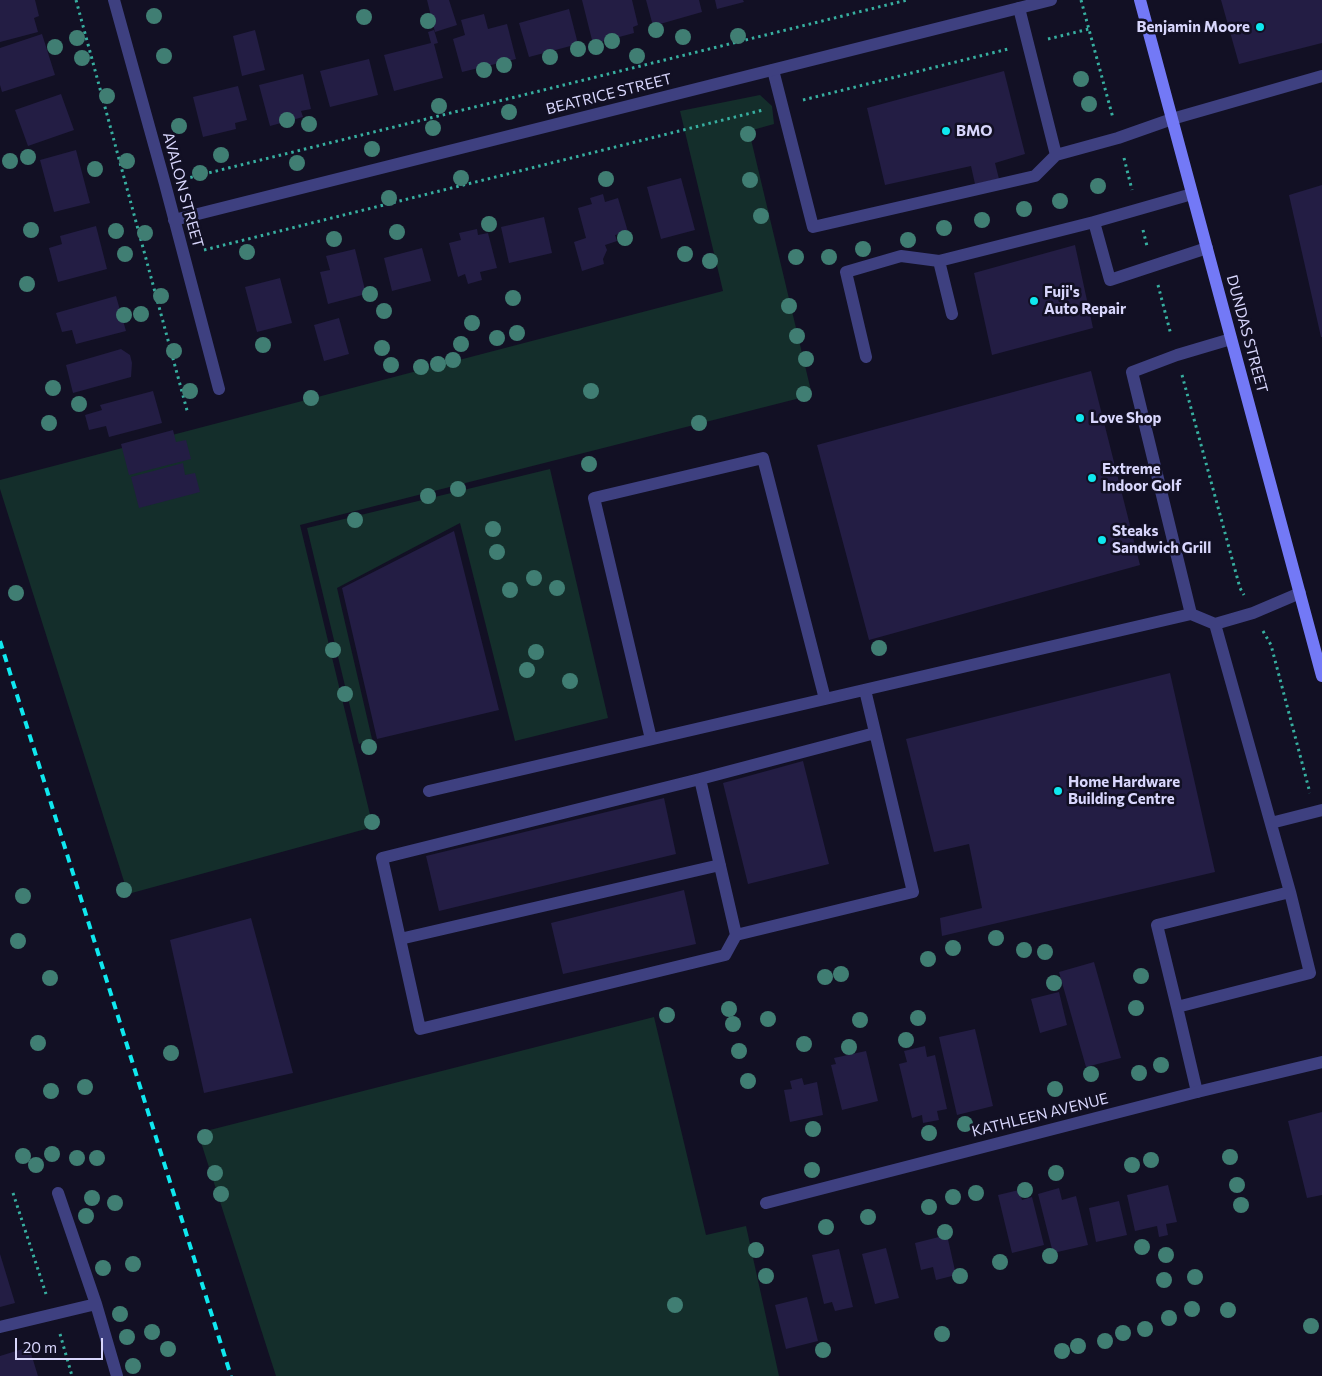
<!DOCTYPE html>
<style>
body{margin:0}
#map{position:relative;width:1322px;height:1376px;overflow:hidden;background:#121024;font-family:Commissioner,sans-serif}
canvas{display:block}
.scale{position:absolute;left:15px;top:1338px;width:88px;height:22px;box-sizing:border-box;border:2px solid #d8d6fc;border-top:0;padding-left:6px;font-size:15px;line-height:18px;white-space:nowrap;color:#d8d6fc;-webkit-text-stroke:4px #121024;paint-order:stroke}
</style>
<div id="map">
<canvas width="1322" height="1376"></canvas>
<div class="scale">20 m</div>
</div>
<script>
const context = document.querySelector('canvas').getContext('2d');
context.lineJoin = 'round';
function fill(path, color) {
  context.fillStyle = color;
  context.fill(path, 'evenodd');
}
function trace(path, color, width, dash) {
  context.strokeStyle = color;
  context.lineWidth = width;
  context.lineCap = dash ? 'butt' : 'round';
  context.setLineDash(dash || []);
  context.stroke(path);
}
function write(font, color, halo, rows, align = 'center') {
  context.font = font + ' Commissioner,sans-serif';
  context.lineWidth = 5;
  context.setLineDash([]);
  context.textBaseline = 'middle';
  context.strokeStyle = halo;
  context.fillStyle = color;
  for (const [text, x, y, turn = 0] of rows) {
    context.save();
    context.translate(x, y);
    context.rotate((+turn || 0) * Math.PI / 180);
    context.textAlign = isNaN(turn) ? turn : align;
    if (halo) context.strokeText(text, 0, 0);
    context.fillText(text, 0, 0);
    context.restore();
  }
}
const green = new Path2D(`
 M760 95 772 106 774 124 749 131 812 395 300 525 373 827 128 894 0 489V480L723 291 680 111Z
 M550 469 608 718 515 741 460 523 337 588 372 739 359 744 307 528Z
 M654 1017 706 1235 746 1226 779 1376H276L198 1133Z`);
const building = new Path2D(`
 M0 0H35L39 16 34 18 38 32 0 42Z
 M427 0H449L457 25 435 32Z
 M582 0H632L638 25 633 27 634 33 593 44Z
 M646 0H699L702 12 653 26Z
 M715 0H743L744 2 717 9Z
 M1221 0H1322V43L1239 64Z
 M569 9 578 44 529 57 519 23Z
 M484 14 488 29 507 24 516 59 462 72 453 39 465 35 461 20Z
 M255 30 265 70 242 76 233 36Z
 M434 30 438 43 434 44 443 78 394 91 384 55 431 43 428 32Z
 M42 34 55 75 2 92 0 85V48Z
 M369 59 378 95 330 107 320 71Z
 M1004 71 1025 154 995 163 999 179 975 184 971 166 885 185 867 108Z
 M303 74 311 109 301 111 303 117 270 126 259 85Z
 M238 86 247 120 235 123 236 129 203 137 193 97Z
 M61 94 74 130 28 146 15 110Z
 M76 150 90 203 54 212 40 160Z
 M681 178 695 230 661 239 647 187Z
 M1322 185V337H1321L1289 195Z
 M603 194 605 202 618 198 628 232 615 235 617 241 605 245 607 250 603 259 604 264 582 271 574 242 586 238 578 208 592 204 590 198Z
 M544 217 552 253 509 263 501 227Z
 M96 226 107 269 58 282 49 248 62 244 60 236Z
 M477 229 478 235 488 233 497 268 480 272 482 280 468 284 465 274 458 277 449 243 461 240 459 233Z
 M1075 245 1093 328 992 355 974 273Z
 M422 248 431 281 392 291 384 258Z
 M355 249 366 294 328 304 320 272 330 270 326 256Z
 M280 278 292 323 257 332 245 287Z
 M116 296 126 331 76 344 72 330 62 332 56 313Z
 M339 318 349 354 324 361 314 325Z
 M121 349 130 355 132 363 131 377 73 393 66 365Z
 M1091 371 1140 565 869 640 817 445Z
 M153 391 162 423 109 437 106 426 89 430 85 415 102 410 100 405Z
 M173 430 176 442 186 440 191 459 129 475 121 444Z
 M183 463 185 475 195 473 200 492 139 508 131 477Z
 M454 531 499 710 377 739 342 588Z
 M1170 673 1215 872 942 936 940 918 982 908 969 844 934 852 906 739Z
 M803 761 829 864 748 884 723 783Z
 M664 798 676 854 439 911 426 856Z
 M684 890 696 944 563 974 551 923Z
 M251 918 293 1073 204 1093 170 940Z
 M1094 962 1121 1058 1086 1067 1059 972Z
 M1059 992 1067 1025 1040 1033 1031 999Z
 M975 1029 993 1106 957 1115 939 1037Z
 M925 1046 927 1057 935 1055 947 1109 937 1111 939 1120 923 1123 922 1115 912 1118 899 1064 907 1062 904 1051Z
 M866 1051 878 1101 842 1110 831 1065 836 1064 834 1058Z
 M802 1078 804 1085 817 1082 823 1115 790 1122 784 1090 792 1089 790 1081Z
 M1322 1112V1195L1307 1198 1288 1121Z
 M1168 1185 1177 1222 1166 1224 1168 1235 1159 1237 1157 1226 1135 1231 1127 1195Z
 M1059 1188 1062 1200 1076 1196 1088 1245 1053 1253 1038 1194Z
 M1019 1190 1022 1200 1032 1197 1044 1245 1012 1253 998 1195Z
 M1119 1201 1127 1235 1096 1242 1089 1208Z
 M947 1235 956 1275 936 1280 933 1267 921 1270 915 1243Z
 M886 1248 899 1298 875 1304 862 1254Z
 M839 1249 853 1307 835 1311 832 1302 824 1304 812 1255Z
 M0 1254 15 1303 0 1307Z
 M807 1297 818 1341 786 1349 775 1305Z
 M29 1347 38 1376H0V1356Z`);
const path = new Path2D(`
 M76 0 188 414
 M1081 0 1113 118
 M1048 39 1089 29
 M803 100 1008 49
 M1124 158 1132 190
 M184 179 907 0
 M1143 230 1147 246
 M204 250 763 110
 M1158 285 1171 335
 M1182 375 1240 588 1244 595
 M1263 631 1271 645 1310 793
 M13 1193 46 1294
 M60 1334 72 1376`);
const lane = new Path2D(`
 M1019 8 1056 155
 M773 70 813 227 1035 176 1056 155 1118 138 1172 119 1322 76
 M1192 194 1094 222 1110 280 1207 248
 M952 314 939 261 1094 222
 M866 357 846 272 901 256 939 261
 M1191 614 1215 624 1253 613 1300 593
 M865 690 913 892 736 935 700 779 875 733
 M651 739 594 498 763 458 825 699
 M700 779 382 858 420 1029 725 955 736 935
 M429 791 1191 614 1132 372 1177 355 1231 339
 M1271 823 1322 810
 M400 939 720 865
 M1177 1007 1157 925 1290 892
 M1197 1092 1177 1007 1310 973 1290 892 1215 624
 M58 1193 96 1304 117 1376
 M0 1327 96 1304`);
const street = new Path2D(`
 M114 0 165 184 219 389
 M174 220 1051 0
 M766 1203 1197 1092 1322 1062`);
const secondary = new Path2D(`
 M1140 0 1322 676`);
const rail = new Path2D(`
 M0 641 231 1376`);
const trees = [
 [154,16],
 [364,17],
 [428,21],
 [656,30],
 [738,36],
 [683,37],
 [77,38],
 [612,41],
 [55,47],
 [596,47],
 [578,49],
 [164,56],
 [637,56],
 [550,57],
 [82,58],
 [504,65],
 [484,70],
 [1081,79],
 [107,96],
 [1089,104],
 [439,106],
 [509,112],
 [287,120],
 [309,124],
 [179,126],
 [433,128],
 [748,134],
 [372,149],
 [221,155],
 [28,157],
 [10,161],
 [127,161],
 [297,163],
 [95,169],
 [200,173],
 [461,178],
 [606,179],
 [750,180],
 [1098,186],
 [389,198],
 [1060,201],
 [1024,209],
 [761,216],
 [982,220],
 [489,224],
 [944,228],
 [31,230],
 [116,231],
 [397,232],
 [145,233],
 [625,238],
 [334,239],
 [908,240],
 [863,249],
 [247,252],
 [125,254],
 [685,254],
 [796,257],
 [829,257],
 [710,261],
 [27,284],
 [370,294],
 [161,296],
 [513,298],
 [789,306],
 [384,311],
 [141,314],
 [124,315],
 [472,323],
 [517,333],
 [797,336],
 [497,338],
 [461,344],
 [263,345],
 [382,348],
 [174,351],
 [806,359],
 [453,360],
 [438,364],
 [391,365],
 [421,367],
 [53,388],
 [190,391],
 [591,391],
 [804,394],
 [311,398],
 [79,404],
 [49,423],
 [699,423],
 [589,464],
 [458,489],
 [428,496],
 [355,520],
 [493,529],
 [497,552],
 [534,578],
 [557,588],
 [510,590],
 [16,593],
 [879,648],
 [333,650],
 [536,652],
 [527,670],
 [570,681],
 [345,694],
 [369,747],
 [372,822],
 [124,890],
 [23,896],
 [996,938],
 [18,941],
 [953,948],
 [1024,950],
 [1045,952],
 [928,959],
 [841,974],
 [1141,976],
 [825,977],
 [50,978],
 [1054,983],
 [1136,1008],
 [729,1009],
 [667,1015],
 [918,1018],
 [768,1019],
 [860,1020],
 [733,1024],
 [906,1040],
 [38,1043],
 [804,1044],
 [849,1047],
 [739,1051],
 [171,1053],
 [1161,1065],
 [1139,1073],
 [1091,1074],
 [748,1081],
 [85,1087],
 [1055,1089],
 [51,1091],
 [965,1124],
 [813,1129],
 [929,1133],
 [205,1137],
 [52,1154],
 [23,1156],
 [1230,1157],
 [77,1158],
 [97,1158],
 [1151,1160],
 [36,1165],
 [1132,1165],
 [812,1170],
 [215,1173],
 [1056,1173],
 [1237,1185],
 [1025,1190],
 [976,1193],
 [221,1194],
 [953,1197],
 [92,1198],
 [115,1203],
 [1241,1205],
 [929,1207],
 [86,1216],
 [868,1217],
 [826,1227],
 [945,1232],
 [1142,1247],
 [756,1250],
 [1166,1255],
 [1050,1256],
 [1000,1262],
 [133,1264],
 [103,1268],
 [766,1276],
 [960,1276],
 [1195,1277],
 [1164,1280],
 [675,1305],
 [1192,1309],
 [1228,1310],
 [120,1314],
 [1169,1318],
 [1311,1326],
 [1145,1329],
 [152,1332],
 [1123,1333],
 [942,1334],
 [127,1337],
 [1105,1341],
 [1078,1346],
 [168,1349],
 [823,1350],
 [1062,1351],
 [133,1366]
];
const markers = [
 [1260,27,5,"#0fe8ef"],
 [946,131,5,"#0fe8ef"],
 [1034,301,5,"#0fe8ef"],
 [1080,418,5,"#0fe8ef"],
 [1092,478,5,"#0fe8ef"],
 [1102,540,5,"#0fe8ef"],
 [1058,791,5,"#0fe8ef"]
];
const poiNames = [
 ["Benjamin Moore",1250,27,"right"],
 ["BMO",956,131],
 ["Fuji's",1044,292],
 ["Auto Repair",1044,309],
 ["Love Shop",1090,418],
 ["Extreme",1102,469],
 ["Indoor Golf",1102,486],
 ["Steaks",1112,531],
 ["Sandwich Grill",1112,548],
 ["Home Hardware",1068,782],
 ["Building Centre",1068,799]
];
const streetNames = [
 ["BEATRICE STREET",609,94,-14],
 ["AVALON STREET",183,190,75],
 ["DUNDAS STREET",1247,334,75],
 ["KATHLEEN AVENUE",1040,1115,-14]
];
fill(green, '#142e2b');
fill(building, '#231d44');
trace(path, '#37afa0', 3, [2.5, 4]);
trace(lane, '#3e4080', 12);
trace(street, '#3e4080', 12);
trace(secondary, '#7379f6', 12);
trace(rail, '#0fe8ef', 4, [8, 6]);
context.fillStyle = '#407e73';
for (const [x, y] of trees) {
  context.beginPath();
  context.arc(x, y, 8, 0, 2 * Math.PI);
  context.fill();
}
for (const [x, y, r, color] of markers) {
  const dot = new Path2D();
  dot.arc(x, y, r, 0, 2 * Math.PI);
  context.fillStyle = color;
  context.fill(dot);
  trace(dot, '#121024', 2);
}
write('bold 15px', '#d8d6fc', '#121024', poiNames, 'left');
write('15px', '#d8d6fc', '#121024', streetNames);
</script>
